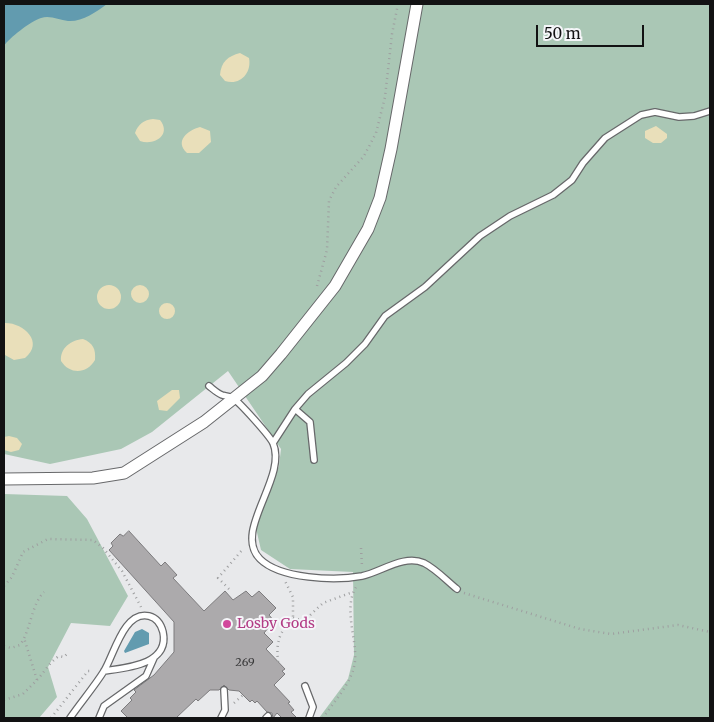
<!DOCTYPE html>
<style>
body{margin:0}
#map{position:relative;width:714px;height:722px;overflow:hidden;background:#e8e9eb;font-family:Merriweather,serif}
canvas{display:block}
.frame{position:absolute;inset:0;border:5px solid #121213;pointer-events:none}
.scale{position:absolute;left:536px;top:25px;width:108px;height:22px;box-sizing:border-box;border:2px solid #121213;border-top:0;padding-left:6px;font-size:15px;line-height:18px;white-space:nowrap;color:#121213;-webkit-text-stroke:4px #f5f6f9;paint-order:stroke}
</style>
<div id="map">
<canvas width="714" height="722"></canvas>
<div class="frame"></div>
<div class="scale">50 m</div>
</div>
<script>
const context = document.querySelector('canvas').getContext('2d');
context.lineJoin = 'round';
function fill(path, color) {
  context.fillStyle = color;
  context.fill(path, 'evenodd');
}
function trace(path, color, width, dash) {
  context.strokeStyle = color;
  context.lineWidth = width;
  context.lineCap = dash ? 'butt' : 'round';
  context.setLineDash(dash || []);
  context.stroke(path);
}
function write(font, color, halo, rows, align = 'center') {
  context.font = font + ' Merriweather,serif';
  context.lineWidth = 4;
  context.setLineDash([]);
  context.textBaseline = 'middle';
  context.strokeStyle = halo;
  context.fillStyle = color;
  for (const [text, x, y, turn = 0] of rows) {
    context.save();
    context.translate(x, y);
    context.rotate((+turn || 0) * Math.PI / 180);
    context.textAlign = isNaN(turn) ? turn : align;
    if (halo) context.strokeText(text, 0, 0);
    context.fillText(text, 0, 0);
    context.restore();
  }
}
const green = new Path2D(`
 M4 4H710V718H319L348 679 354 655 353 572 290 569 261 550 255 524 279 466 281 449 228 371 152 432 121 449 50 464 4 454Z
 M4 494 67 496 87 519 128 596 110 626 71 623 48 667 57 697 39 718H4Z`);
const sand = new Path2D(`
 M240 53 249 58C252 73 240 86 225 81L220 75C221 62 228 56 240 53Z
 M153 119 160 120C172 135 154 146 140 141L135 133C138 124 144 120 153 119Z
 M656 126 667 134V138L661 143H653L645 138V131Z
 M200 127 210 131 211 142 199 153H187C174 141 188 130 200 127Z
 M97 297a12 12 0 1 1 24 0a12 12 0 1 1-24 0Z
 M131 294a9 9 0 1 1 18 0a9 9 0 1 1-18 0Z
 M159 311a8 8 0 1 1 16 0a8 8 0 1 1-16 0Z
 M4 323C23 322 45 342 25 358L14 360 5 355Z
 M83 339C93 343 96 349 95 360 87 374 70 375 61 361 60 348 71 340 83 339Z
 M172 390H179L180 398 167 411 159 410 157 401Z
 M9 436 17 438 22 444 19 450 11 452 4 450V437Z`);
const water = new Path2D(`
 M4 4H107C96 12 82 22 68 21 59 20 50 15 41 18 31 21 9 38 4 46Z
 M142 629 149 633V644L125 653 124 651 135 632Z`);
const building = new Path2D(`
 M129 531 161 566 165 562 177 575 173 578 204 611 225 591 233 600 246 591 252 597 259 591 276 608 269 615 274 621 264 633 273 642 266 649 285 669 282 671 285 674 274 685 290 702 288 703 294 710 291 712 297 718H282L277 713 273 718 272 713 267 712 257 701 255 703 252 700 250 702 239 691 229 690 224 685 219 690H210L198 701 196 699 176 718H128L121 711 132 700 130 698 136 692 134 690 154 675 174 652V622L109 550 113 546 111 543 120 534 123 536Z`);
const path = new Path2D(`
 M317 286 327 250 329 201 336 187 364 156 376 133 385 97 392 34 398 4
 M361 548 362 566
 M4 586 12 577 23 552 48 539 93 540 103 548 122 571 141 607
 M229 589 218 578 243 549
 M464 593 580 629 611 634 678 625 710 632
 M293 618 304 621 323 603 353 592
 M4 646 11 648 20 645C31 630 31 605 44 592
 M278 662C276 641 279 633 293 618V597L285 581
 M37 680C45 671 49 663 59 656L64 657 68 653
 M4 700 23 694 37 680 24 638
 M234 703 243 695
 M51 718 88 671H91
 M323 718C334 701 353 682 355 661 357 638 343 609 356 587`);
const lane = new Path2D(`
 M209 386C213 389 217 393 222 395 225 396 229 396 233 398 240 403 269 435 273 443 288 478 232 531 260 559 280 579 335 581 362 576 381 572 404 554 424 563 436 569 447 581 457 589
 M295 409 310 422 314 460
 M273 443 295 409 308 394 346 363 365 344 385 316 425 287 480 236 510 216 553 195 572 180 583 163 605 138 641 115 655 112 679 117 694 116 710 111
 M305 686 313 707 309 718
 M70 718C81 702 94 687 104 671 114 655 124 610 149 616 157 618 161 624 163 632 170 665 125 668 104 671
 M99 718 104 706 146 676 154 658
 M221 718 225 710 224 690
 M266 718 268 716`);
const street = new Path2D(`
 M4 479 93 478 124 473 204 422 262 376 281 354 335 286 368 229 380 198 391 149 417 4`);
const markers = [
 [227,624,5,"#d1479c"]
];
const numberNames = [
 ["269",245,663]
];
const hotelNames = [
 ["Losby Gods",237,624]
];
fill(green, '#aac7b5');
fill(sand, '#e9dfba');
fill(water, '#629baf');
fill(building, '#acaaac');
trace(building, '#7c7b7d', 1);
trace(lane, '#67686a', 8);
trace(street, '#67686a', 13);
trace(path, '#9e9fa0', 2.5, [1, 4]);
trace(lane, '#fff', 5.5);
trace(street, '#fff', 11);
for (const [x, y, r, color] of markers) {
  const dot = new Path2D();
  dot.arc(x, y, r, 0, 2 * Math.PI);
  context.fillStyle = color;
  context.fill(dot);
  trace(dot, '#f5f6f9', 2);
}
write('11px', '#383839', null, numberNames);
write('14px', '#b23c85', '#f5f6f9', hotelNames, 'left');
</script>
